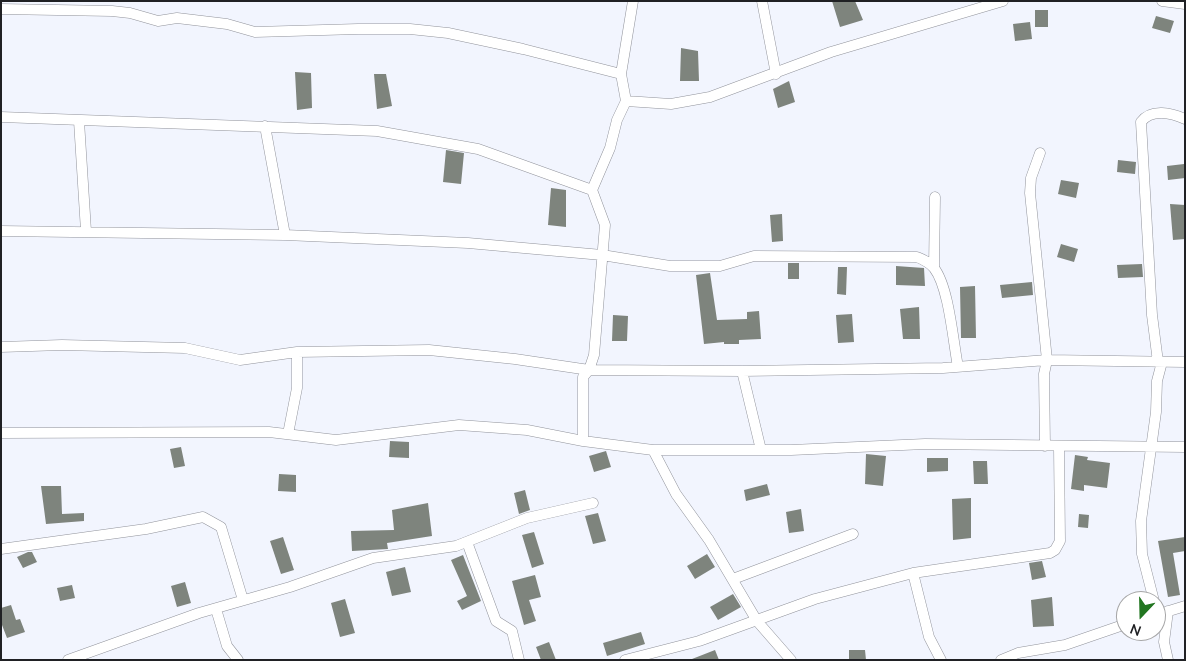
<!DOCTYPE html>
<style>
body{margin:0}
#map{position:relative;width:1186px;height:661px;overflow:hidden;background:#f2f5fe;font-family:"Nunito Sans",sans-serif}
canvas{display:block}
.frame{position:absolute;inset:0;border:2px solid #202124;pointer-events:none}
.north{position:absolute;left:1116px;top:591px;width:50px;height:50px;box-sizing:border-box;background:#fff;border:1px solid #a6a6a7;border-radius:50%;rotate:201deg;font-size:14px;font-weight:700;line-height:20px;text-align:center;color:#202124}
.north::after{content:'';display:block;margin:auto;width:18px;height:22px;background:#227621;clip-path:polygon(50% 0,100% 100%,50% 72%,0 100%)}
</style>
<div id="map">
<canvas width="1186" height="661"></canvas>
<div class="frame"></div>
<div class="north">N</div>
</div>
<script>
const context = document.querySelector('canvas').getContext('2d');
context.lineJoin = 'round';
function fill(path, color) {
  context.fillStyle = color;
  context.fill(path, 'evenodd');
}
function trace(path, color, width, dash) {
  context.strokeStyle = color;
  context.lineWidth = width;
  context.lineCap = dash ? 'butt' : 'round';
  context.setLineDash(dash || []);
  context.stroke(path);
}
const building = new Path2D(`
 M832 1H855L863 20 840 27Z
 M1035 10H1048V27H1035Z
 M1156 16 1174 21 1170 33 1152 28Z
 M1030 22 1032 39 1015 41 1013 24Z
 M681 48 698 51 699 81H680Z
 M295 72 311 73 312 108 297 110Z
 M374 74H386L392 106 377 109Z
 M789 81 795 102 778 108 773 89Z
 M446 150 464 153 461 184 443 182Z
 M1118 160 1136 162 1135 174 1117 172Z
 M1184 164 1185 178 1168 180 1167 166Z
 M1061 180 1079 183 1076 198 1058 194Z
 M551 188 566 190V227L548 225Z
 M1170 204 1185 205V239L1173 240Z
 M782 214 783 241 772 242 770 215Z
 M1061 244 1078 249 1074 262 1057 257Z
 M788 263H799V279H788Z
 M1142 264 1143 277 1118 278 1117 265Z
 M896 266 924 268 925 286 896 285Z
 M838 267H847L846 295 837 294Z
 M710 273 717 320 747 319V312L759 311 761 339 739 340V344H724V342L704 344 696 275Z
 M1032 282 1033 295 1002 298 1000 285Z
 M975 286 976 338H961L960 287Z
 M919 307 920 339H903L900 309Z
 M852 314 854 342 838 343 836 315Z
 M613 315 628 316 627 341H612Z
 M390 441 409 442V458L389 457Z
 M181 447 185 466 174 468 170 449Z
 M606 451 611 467 594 472 589 456Z
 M866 454 886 456 883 486 865 484Z
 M1075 455 1088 457 1087 460 1110 463 1107 488 1084 485V491L1071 489Z
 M927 458H948V471L927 472Z
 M973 461H987L988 484H974Z
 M279 474 296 475V492L278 491Z
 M767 484 770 495 746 501 744 490Z
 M41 486H61L62 514 84 513V521L46 524Z
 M525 490 530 510 519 514 514 493Z
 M971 498V538L953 540 952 499Z
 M428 503 432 536 387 543 388 549 352 551 351 531 394 530 392 510Z
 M801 509 804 531 789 533 786 512Z
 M598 513 606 541 593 544 585 516Z
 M1079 514 1089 515 1088 528 1078 527Z
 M534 532 544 564 532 568 522 535Z
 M283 537 294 570 281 574 270 541Z
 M1185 537V551L1173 553 1180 595 1168 597 1158 541Z
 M28 552H32L37 562 23 568 17 557Z
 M707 554 715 567 695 579 687 566Z
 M463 555 481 601 462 610 457 601 467 596 451 560Z
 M1042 561 1046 577 1032 580 1029 563Z
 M405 567 411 592 392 596 386 572Z
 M535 575 541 597 529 600 536 621 524 625 512 581Z
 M185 582 191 603 177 607 171 586Z
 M72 585 75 598 60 601 57 588Z
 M733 594 741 607 718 620 710 607Z
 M1052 597 1054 626 1033 627 1031 600Z
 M345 599 355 633 340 637 331 603Z
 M11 605 16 620 20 619 25 632 7 638 2 625 1 608Z
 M641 632 645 644 607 656 603 643Z
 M549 642 556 660H541L536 647Z
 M715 650 719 660H692V659Z
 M849 650H865L866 660H849Z`);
const minor = new Path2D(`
 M762 1 776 74
 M1162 1 1185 4
 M1 9 112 11 130 13 158 21 177 18 227 24 255 32 358 29H410L448 33 523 49 621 74
 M626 101 671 104 710 97 831 52 1003 1
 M1 117 377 131 478 149 592 190
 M79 121 86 231
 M265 126 285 235
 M1040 153 1031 178 1030 193 1047 360 1044 374 1045 446
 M1 231 285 235 468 243 602 255 670 266H720L754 256 917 257C924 260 929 262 934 268 949 287 953 341 958 367
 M934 268 935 197
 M1 347 62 345 185 348 240 360 297 352 429 350 515 359 589 370 742 371 943 368 1047 360 1185 362
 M1158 362 1152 315 1141 122C1151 108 1172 113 1185 119
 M742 371 761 450
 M1 433 269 432 336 440 459 425 527 430 583 441 653 450H791L925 444 1185 447
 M288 434 297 388V352
 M583 441V377L589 370 594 355 605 225 592 190 610 148 617 120 626 101 621 74 633 1
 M653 450 676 494 709 540 757 621 791 660
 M467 542 496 621 512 631 519 660
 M1 549 146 529 203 517 221 527 243 600
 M913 573 929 637 941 660
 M733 579 853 534
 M1154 601 1142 554 1141 521 1156 412 1157 381 1162 362
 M216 609 227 646 238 660
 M1168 611 1164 642 1168 660
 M1156 615 1185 606
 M68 660 199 613 290 587 373 558 456 546 527 518 593 503
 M625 660 699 641 815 599 913 573 1050 553 1055 550 1060 541 1059 447
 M1001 660 1018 653 1065 645 1126 624`);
fill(building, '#7e847d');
trace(minor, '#91939b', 11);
trace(minor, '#fff', 10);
</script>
